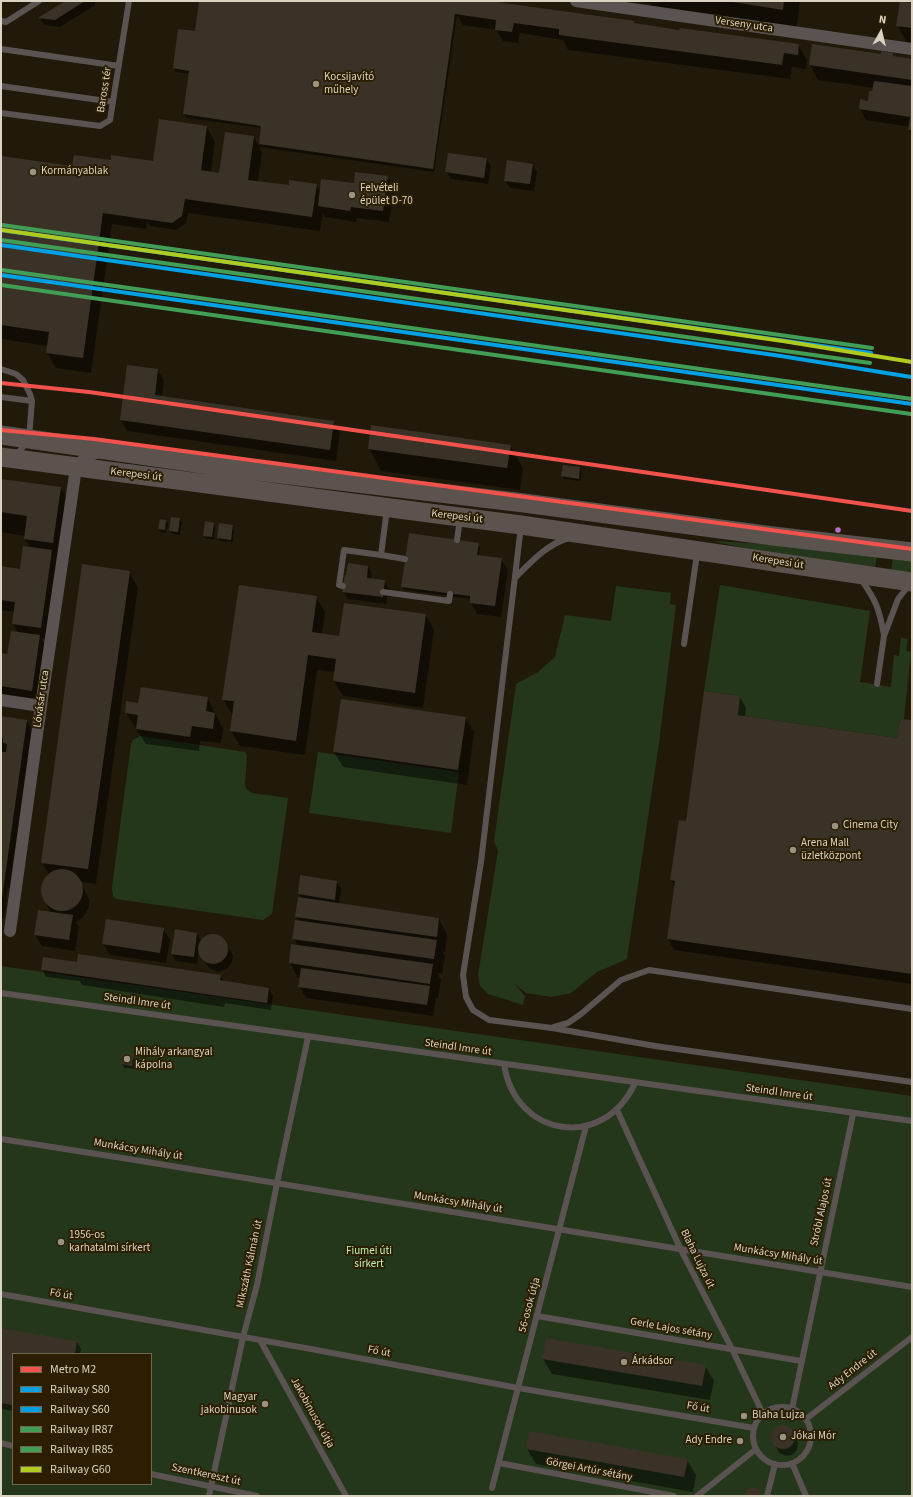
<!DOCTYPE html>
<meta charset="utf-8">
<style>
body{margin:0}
#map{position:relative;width:913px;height:1497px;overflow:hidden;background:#211a0b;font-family:"Source Sans 3",sans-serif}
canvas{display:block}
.frame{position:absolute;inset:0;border:2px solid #dbd3c2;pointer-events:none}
.legend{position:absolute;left:12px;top:1353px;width:140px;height:132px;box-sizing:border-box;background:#2b1e01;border:1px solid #71664e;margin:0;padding:5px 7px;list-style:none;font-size:12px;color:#dbd3c2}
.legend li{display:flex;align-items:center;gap:8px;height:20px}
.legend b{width:20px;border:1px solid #71664e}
.north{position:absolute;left:861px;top:12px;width:40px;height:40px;-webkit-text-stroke:3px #2b1e01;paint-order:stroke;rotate:8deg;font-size:11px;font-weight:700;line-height:16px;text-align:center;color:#dbd3c2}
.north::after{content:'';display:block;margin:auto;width:14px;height:18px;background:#dbd3c2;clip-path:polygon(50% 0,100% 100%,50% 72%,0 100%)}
</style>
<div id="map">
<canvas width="913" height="1497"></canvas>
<div class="frame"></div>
<ul class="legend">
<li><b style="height:5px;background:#f2524c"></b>Metro M2</li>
<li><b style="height:5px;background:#00a0e3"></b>Railway S80</li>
<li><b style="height:5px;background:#00a0e3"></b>Railway S60</li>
<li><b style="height:5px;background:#429d56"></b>Railway IR87</li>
<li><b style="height:5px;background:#429d56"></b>Railway IR85</li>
<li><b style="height:5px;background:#b0cb1f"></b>Railway G60</li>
</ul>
<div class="north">N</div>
</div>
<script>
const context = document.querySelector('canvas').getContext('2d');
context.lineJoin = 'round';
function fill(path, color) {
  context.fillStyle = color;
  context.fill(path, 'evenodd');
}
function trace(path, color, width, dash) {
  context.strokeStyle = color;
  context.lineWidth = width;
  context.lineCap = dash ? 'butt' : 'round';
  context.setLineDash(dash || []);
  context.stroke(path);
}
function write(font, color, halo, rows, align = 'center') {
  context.font = font + ' "Source Sans 3",sans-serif';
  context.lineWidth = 4;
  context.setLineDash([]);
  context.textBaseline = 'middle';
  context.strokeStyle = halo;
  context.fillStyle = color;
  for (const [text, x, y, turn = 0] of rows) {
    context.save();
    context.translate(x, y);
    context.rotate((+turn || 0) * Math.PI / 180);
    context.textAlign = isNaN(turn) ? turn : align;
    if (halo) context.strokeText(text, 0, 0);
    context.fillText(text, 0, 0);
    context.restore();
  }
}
const green = new Path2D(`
 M716 541 792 546 877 556 875 568 755 550 716 542Z
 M893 558 912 560V571L908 573 891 571Z
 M720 585 870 611 860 682 891 687 894 655 899 656 901 638 908 639 906 651 911 652 904 719H900L897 738 738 715 740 696 704 691Z
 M616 586 671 593 670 604 676 605 659 743 627 959 597 972 571 993 551 997 526 993 514 983 525 996 523 1005 488 994 480 986 478 975 498 851 494 841 516 684 538 672 555 657 565 615 611 621Z
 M140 736 245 752 247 757 245 783 246 789 252 793 288 798 272 914 263 920 116 899 113 896 112 887 131 744 133 740Z
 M318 752 459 772 451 833 309 813Z
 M1 966 912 1096V1496H1ZM13 1354H151V1484H13Z`);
const shadow = new Path2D(`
 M67 1H95V5L60 27 44 25 40 18Z
 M200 1H482L634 22 635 24 798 45 807 60 806 69 792 67 790 79 568 50 563 40 520 33 518 43 503 41 496 30 463 25 457 15 434 172 259 147 262 128 186 118 184 114 190 74 176 72 174 68 179 30 196 32Z
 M630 1H800L796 32 655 11 650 3V4Z
 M912 4V48H910L897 25Z
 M812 45 882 55 892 54 894 57 912 60V134L909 130 910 127 866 120 860 109 869 102 874 93V88L818 80 810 65Z
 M207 127 215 142 211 172 220 174 254 137 262 152 258 182 290 186 316 185 321 192 387 177 394 189 389 222 357 218 356 222 325 217 323 213 320 231 188 213 186 223 176 230 150 226 147 221 146 229 112 224 91 373 56 368 47 353 48 346 1 339V157L73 167 111 162H152Z
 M487 159 491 166 488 184 451 179 446 172Z
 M533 165 537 172 534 191 510 188 505 180Z
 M158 370 164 381 162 397 333 422 340 433 336 461 127 431 121 420Z
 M510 446 523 468 520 490 381 471 369 448Z
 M580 468 582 472 580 481 564 479 562 476Z
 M1 480 61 488 73 510 47 639 41 638 46 647 38 701 1 696V654L8 655 18 633 13 624 15 612 1 610V567L21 570 30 548 25 539 26 536 1 532Z
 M180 519 182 522 180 535 172 534 170 531Z
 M160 520 166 521 168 524 166 533H161L159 529Z
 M213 524 215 527 214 540 206 539 204 536Z
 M232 526 234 530 233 542 220 541 218 537Z
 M478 544 480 547 479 556 501 559 508 570 501 617 477 614 471 603V599L404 590 402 587Z
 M368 566 372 574 371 579 384 581 389 589 386 604 348 599 343 591Z
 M129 572 138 587 96 884 80 882 89 899V906L86 913 82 918 76 922 79 927 75 951 42 946 35 935 51 913 42 896 41 890 42 883 49 875 42 863Z
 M316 597 325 612 322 634 340 637 426 615 434 630 423 708 343 696 334 681 336 672 317 670 305 755 240 746 231 731 234 715H232L223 699Z
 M207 697 223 729 221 743 200 741 199 751 146 744 126 713 139 704Z
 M740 697 746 708 745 718 898 739 912 721V984L674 950 668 939 675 887 671 880 687 822Z
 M1 717 27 721 35 736 14 889 8 888 4 918 1 917Z
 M466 718 474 733 467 785 343 767 334 752Z
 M337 882 341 889 339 904 439 919 447 934 445 952 442 951 445 956 442 974 437 973 441 980 438 998H436L433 1016 306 998 299 986 300 978H298L290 963 292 945 298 946 294 939 299 921 296 917 302 899 299 894Z
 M163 929 170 940 166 963 110 955 103 944Z
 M196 933 202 942 204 938 213 935 222 937 232 953 233 957 232 962 227 969 218 972 209 968 199 952 197 964 176 961 172 954Z
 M77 965 221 976 224 982 269 989 273 996 271 1010 225 1003 224 1007 82 985 80 981 46 977 42 969Z
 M123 1054 133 1055 135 1059 134 1069 124 1068 122 1064Z
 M1 1329 77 1342 81 1349 80 1354H13V1411L1 1409Z
 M543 1359 705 1366 714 1381 710 1400 552 1374Z
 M784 1426 791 1429 798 1443 797 1450 792 1455 786 1456 779 1453 772 1438 773 1432 777 1427Z
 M527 1449 687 1460 696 1475 693 1492 536 1464Z`);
const building = new Path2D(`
 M65 1H85L55 20 38 18Z
 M199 1H489L635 21 634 23 679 30 680 28 799 44 798 55 784 53 782 65 559 35V29L514 23 512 32 495 30 496 20 455 14 433 169 259 144 261 126 183 114 189 71 173 68 178 29 195 31Z
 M727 1H784L783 10Z
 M900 1 912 3V28L896 26Z
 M812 44 881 54V51L893 53V56L912 59V80L809 65Z
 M874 81 912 86V130H908L910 117 859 109 860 99 868 101 869 91H872Z
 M159 119 207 126 201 170 219 173 225 132 254 136 248 180 289 185V180L317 184 312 217 185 199 182 216 172 223 103 213 83 358 46 353 49 332 1 325V156L72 166 74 155 111 160V155L153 161Z
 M448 153 487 158 484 178 445 172Z
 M507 160 533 164 530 184 504 181Z
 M355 172 388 176 383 211 351 207 350 211 318 206 321 179 354 183Z
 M127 365 158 369 155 395 334 421 330 450 120 420Z
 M371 425 511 445 507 468 368 449Z
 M563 465 580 467 579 479 561 476Z
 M1 479 61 487 53 543 24 539 27 516 1 512Z
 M171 517 180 518 178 532 169 531Z
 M160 519 166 520 165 530 158 529Z
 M205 521 214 523 212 537 203 536Z
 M219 523 233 525 231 540 217 538Z
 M409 533 479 543 477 555 502 558 495 606 470 603V596L401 587Z
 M23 546 52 550 41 628 12 624 15 602 1 600V566L20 569Z
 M348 563 368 566 367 578 385 580 383 597 342 592 345 575H346Z
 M82 564 130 571 88 869 41 863Z
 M239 585 317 596 312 632 339 636 344 603 426 614 415 693 333 681 336 659 308 655 296 741 230 731 234 701 222 700Z
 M11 631 40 635 32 691 1 686V653L7 654Z
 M141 687 208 697 206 711 215 713 213 729 192 726 190 737 136 729 138 715 125 713 126 701 138 703Z
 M704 691 740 696 738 715 897 738 900 719 912 720V974L667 939 675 881 670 880 679 820 686 821Z
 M341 699 466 717 458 770 333 752Z
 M1 716 27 720 2 898 1 752H6L7 744 3 743V738H1Z
 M41 890a21 21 0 1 1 42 0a21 21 0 1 1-42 0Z
 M300 875 337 881 335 900 298 894Z
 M298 897 439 918 437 937 295 917Z
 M38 910 73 915 69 940 34 935Z
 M106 919 164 928 160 953 102 944Z
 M295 920 437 940 434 959 292 939Z
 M175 929 197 933 194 957 171 954Z
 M198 949a15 15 0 1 1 30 0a15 15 0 1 1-30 0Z
 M291 944 433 964 430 984 289 963Z
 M78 954 221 975 220 980 269 988 267 1003 41 970 43 957 77 962Z
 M301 968 430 986 427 1005 298 987Z
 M123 1053 134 1054 132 1066 121 1064Z
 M1 1328 77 1341 75 1353 79 1354H13V1405L1 1403Z
 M546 1338 706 1365 702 1386 542 1359Z
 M771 1437a12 12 0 1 1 24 0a12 12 0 1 1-24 0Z
 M529 1431 688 1459 684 1477 526 1449Z
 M751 1487 759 1489 762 1496H745L747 1490Z`);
const service = new Path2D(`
 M1 21 6 22 39 1
 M1 49 119 66
 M1 86 113 102
 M1 113 100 126 110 120 129 1
 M1 369 16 374 23 380 30 394 32 401 29 438 20 451 14 454
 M1 397 32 401
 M387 509 381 555 405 559
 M521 526 481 862 463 975 466 997 473 1010 489 1020 552 1028 655 1046 912 1082
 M457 540 460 519
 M515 578C531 562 547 544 569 538
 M860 578C876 600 879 608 884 635
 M343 586 339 585 344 550 381 555
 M383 592 449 601 450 594
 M684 644 697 554
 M877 684 884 636 898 599 910 584
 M1 993 912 1121
 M554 1027 568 1023 581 1014 621 980 649 970 912 1009
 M504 1064C515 1138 604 1151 635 1083
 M617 1110 681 1250 732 1349 763 1414
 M1 1139 135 1160 912 1287
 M1 1294 311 1349 518 1388 754 1428
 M537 1316 801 1361
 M260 1340 346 1496
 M753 1436a29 29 0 1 1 58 0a29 29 0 1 1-58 0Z
 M792 1409 853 1114
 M806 1419 912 1337
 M1 1443 13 1446
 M499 1463 674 1496
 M792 1463 806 1496
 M151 1474 257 1496
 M492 1488 586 1126
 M209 1496 243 1337 257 1285 277 1183 308 1037
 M697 1496 756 1449
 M767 1496 775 1464`);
const minor = new Path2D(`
 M576 1 912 49
 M1 700 41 706
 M10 931 41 706 76 468 86 457 101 451`);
const primary = new Path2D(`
 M1 435 231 468 524 503 773 536 912 552
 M1 457 521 525 912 582`);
const rail1 = new Path2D(`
 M1 230 871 353
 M1 275 912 404`);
const rail2 = new Path2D(`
 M1 245 781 356 911 377`);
const rail3 = new Path2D(`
 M2 225 872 348
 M2 270 912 399`);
const rail4 = new Path2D(`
 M1 240 870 363
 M1 285 911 414`);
const rail5 = new Path2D(`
 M2 230 783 341 912 362`);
const metro1 = new Path2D(`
 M1 383 89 392 146 400 912 511
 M1 430 94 439 912 549`);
const markers = [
 [316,84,4,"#9a9282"],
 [33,172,4,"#9a9282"],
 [352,195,4,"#9a9282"],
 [838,530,3.5,"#b36fd0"],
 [835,826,4,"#9a9282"],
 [793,850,4,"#9a9282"],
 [127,1059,4,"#9a9282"],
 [61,1242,4,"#9a9282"],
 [624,1362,4,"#9a9282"],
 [265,1404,4,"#9a9282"],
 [744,1416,4,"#9a9282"],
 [783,1437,4,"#9a9282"],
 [740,1441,4,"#9a9282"]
];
const streetNames = [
 ["Verseny utca",744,25,8],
 ["Baross tér",105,90,-81],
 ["Kerepesi út",136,475,7],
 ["Kerepesi út",457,517,7],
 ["Kerepesi út",778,562,9],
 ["Lóvásár utca",42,699,-82],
 ["Steindl Imre út",137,1002,8],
 ["Steindl Imre út",458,1048,8],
 ["Steindl Imre út",779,1093,8],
 ["Munkácsy Mihály út",138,1150,9],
 ["Munkácsy Mihály út",458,1203,9],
 ["Stróbl Alajos út",822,1212,-78],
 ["Munkácsy Mihály út",778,1255,9],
 ["Blaha Lujza út",697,1259,64],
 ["Mikszáth Kálmán út",250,1264,-78],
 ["Fő út",61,1295,10],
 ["56-osok útja",530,1305,-75],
 ["Gerle Lajos sétány",671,1329,10],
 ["Fő út",379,1352,11],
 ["Ady Endre út",853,1370,-38],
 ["Fő út",698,1408,10],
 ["Jakobinusok útja",312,1413,61],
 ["Görgei Artúr sétány",589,1470,11],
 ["Szentkereszt út",206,1475,12]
];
const poiNames = [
 ["Kocsijavító",324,78],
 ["műhely",324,91],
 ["Kormányablak",41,172],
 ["Felvételi",360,189],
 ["épület D-70",360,202],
 ["Cinema City",843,826],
 ["Arena Mall",801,844],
 ["üzletközpont",801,857],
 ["Mihály arkangyal",135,1053],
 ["kápolna",135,1066],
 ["1956-os",69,1236],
 ["karhatalmi sírkert",69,1249],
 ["Árkádsor",632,1362],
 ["Magyar",257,1398,"right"],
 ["jakobinusok",257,1411,"right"],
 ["Blaha Lujza",752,1416],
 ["Jókai Mór",791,1437],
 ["Ady Endre",732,1441,"right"]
];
const parkNames = [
 ["Fiumei úti",369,1252],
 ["sírkert",369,1265]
];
fill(green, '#24371b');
fill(shadow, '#0007');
fill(building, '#3a3226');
trace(service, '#5b5352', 6);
trace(minor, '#5b5352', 12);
trace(primary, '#5c524e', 19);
trace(rail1, '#00a0e3', 4);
trace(rail2, '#00a0e3', 4);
trace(rail3, '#429d56', 4);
trace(rail4, '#429d56', 4);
trace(rail5, '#b0cb1f', 4);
trace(metro1, '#f2524c', 4);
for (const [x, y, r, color] of markers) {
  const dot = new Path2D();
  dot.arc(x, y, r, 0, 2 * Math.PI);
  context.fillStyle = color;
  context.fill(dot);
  trace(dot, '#2b1e01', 1.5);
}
write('11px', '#dbd3c2', '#2b1e01', streetNames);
write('11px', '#dbd3c2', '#2b1e01', poiNames, 'left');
write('11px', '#c3f3b4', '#2b1e01', parkNames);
</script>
